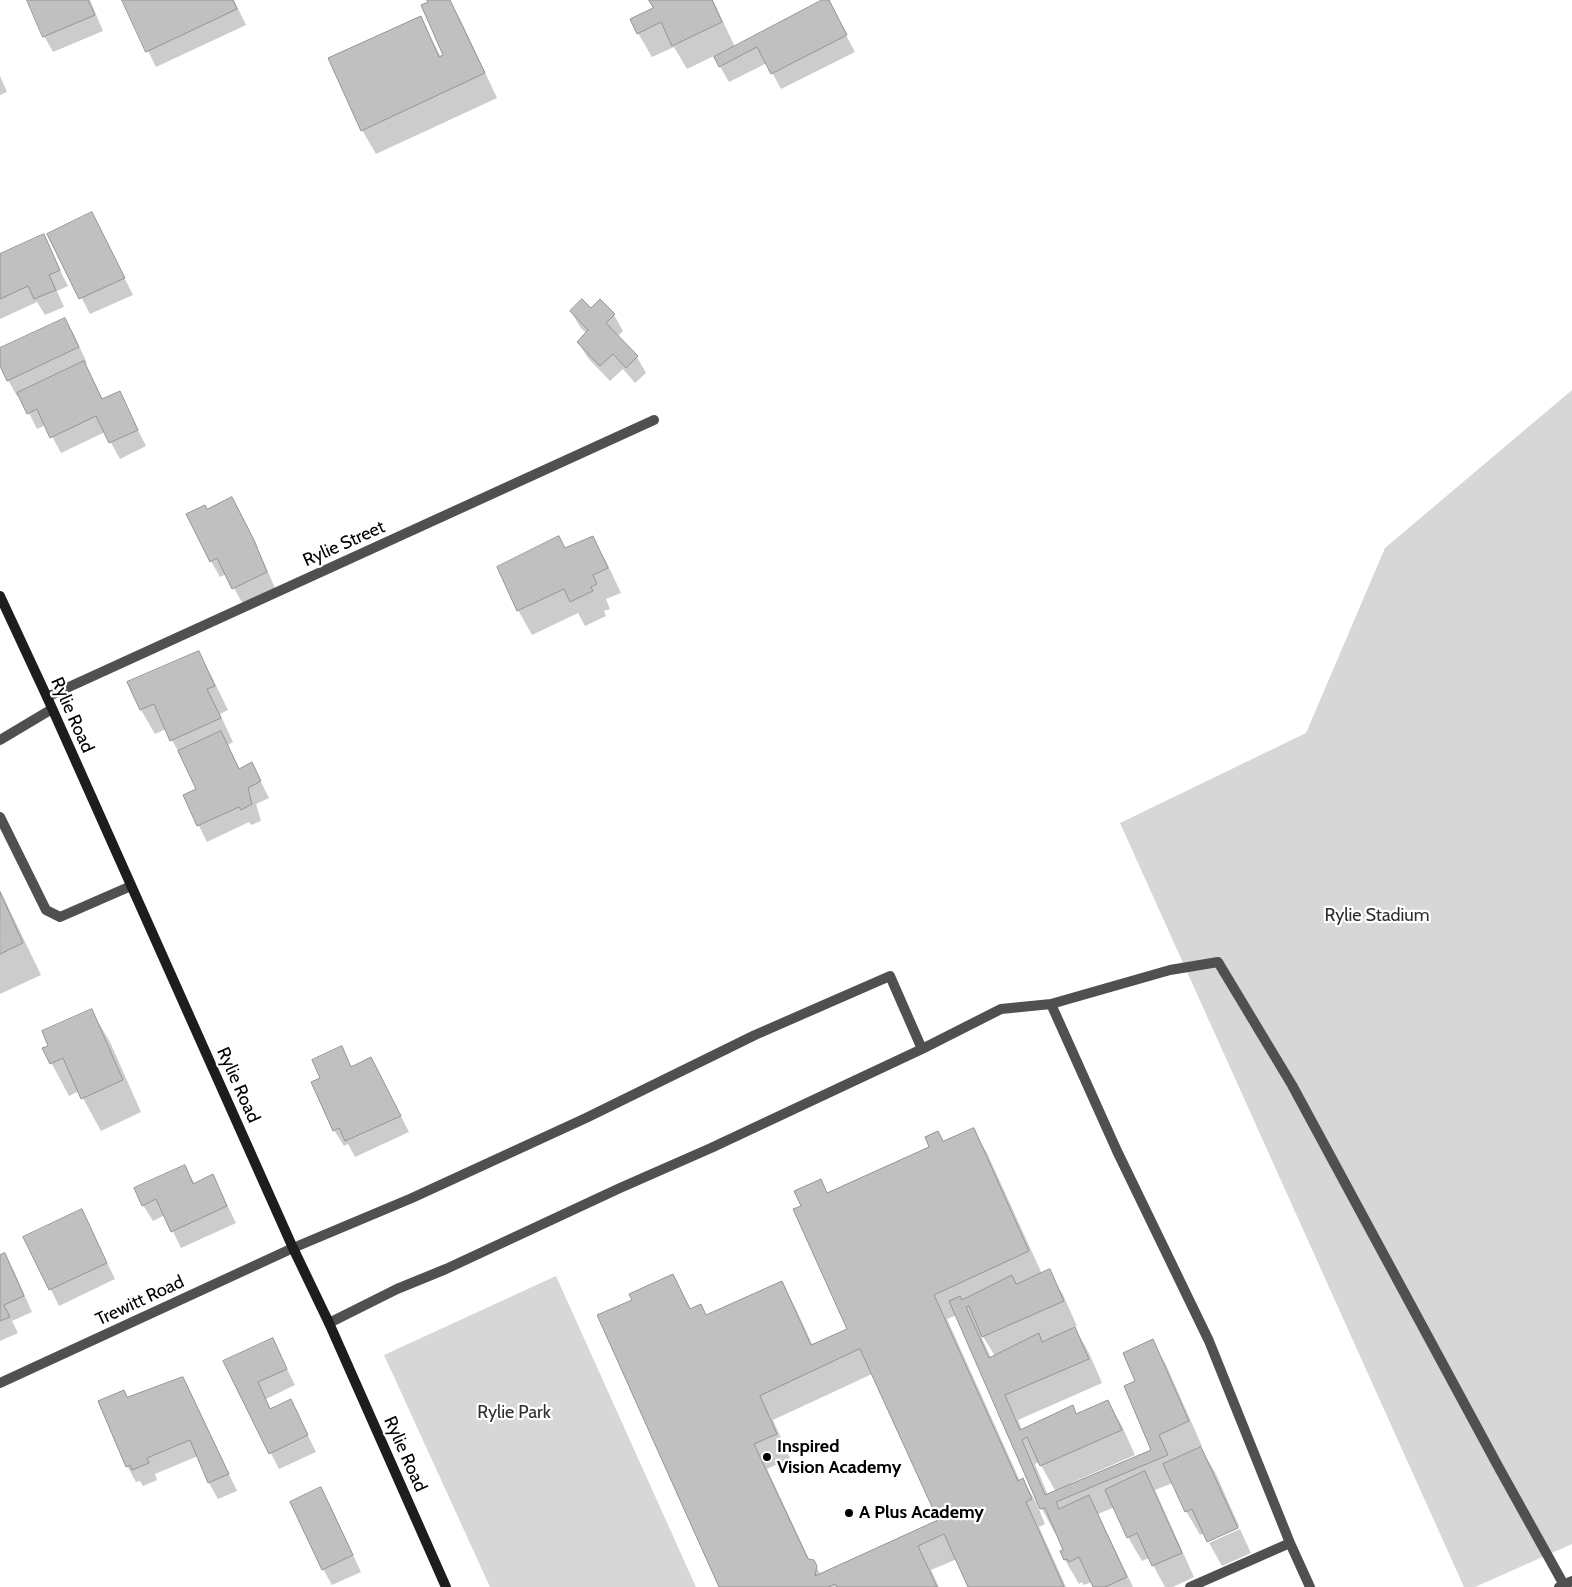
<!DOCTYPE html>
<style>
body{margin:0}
canvas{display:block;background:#fff}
</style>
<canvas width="1572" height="1587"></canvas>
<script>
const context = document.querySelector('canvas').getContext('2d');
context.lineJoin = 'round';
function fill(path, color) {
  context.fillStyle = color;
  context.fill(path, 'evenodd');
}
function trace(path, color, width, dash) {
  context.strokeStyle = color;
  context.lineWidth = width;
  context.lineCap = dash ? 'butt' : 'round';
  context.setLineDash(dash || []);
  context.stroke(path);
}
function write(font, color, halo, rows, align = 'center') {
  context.font = font + ' Cabin,sans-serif';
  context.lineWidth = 4.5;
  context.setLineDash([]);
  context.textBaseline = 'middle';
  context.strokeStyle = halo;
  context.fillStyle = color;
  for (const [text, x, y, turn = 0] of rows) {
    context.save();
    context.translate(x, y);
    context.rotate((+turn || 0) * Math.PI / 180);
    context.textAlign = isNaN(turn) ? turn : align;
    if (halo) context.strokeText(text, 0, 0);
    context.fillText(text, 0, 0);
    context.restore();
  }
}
const green = new Path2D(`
 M1572 390V1544L1475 1587H1464L1120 823 1306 733 1385 548Z
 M556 1276 696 1587H490L384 1355Z`);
const shadow = new Path2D(`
 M28 0H90L103 31 53 52 44 36Z
 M123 0H234L246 25 156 67Z
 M428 0H449L460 19 497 98 376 154 362 130 420 18 441 57 445 55Z
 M651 0H713L735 47 824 0H827L855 52 781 89 767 63 729 82 714 56 687 69 674 47 652 57 638 33 655 9Z
 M0 76 7 92 0 95Z
 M92 213 133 295 90 314 49 235Z
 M43 236 68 286 57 291 64 307 45 315 37 302 0 319V255Z
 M591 309 614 315 623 331 617 337 637 357 646 373 635 383 623 369 610 381 588 358 578 342 587 334 580 327 571 311Z
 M65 319 74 335 87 363 85 364 103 400 119 392 146 446 120 459 105 432 61 453 46 425 37 429 20 395 17 396 8 380 0 363V350Z
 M232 498 262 558 275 588 243 604 226 574 220 577 211 561 207 511Z
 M592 537 606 561 621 593 606 599 610 609 604 611 606 616 585 626 578 613 532 635 518 610 498 568 565 549Z
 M198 653 212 677 228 710 220 714 233 742 228 745 240 770 252 764 269 798 256 804 261 821 251 825 249 822 207 842 184 796 198 790 185 764 166 729 155 734 141 710 128 682Z
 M0 890 41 975 0 994Z
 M91 1010 110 1042 141 1112 101 1131 79 1091 69 1096 44 1049 50 1046Z
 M341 1048 352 1068 380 1075 409 1132 355 1157 348 1144 344 1146 334 1130 322 1079Z
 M973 1129 987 1153 1042 1274 1049 1271 1063 1295 1077 1326 1074 1327 1089 1353 1102 1383 1018 1420 1022 1430 1072 1406 1077 1415 1108 1402 1122 1426 1135 1455 1071 1483 1072 1485 1153 1451 1137 1382 1153 1341 1166 1365 1202 1446 1200 1447 1215 1472 1239 1526 1208 1540V1542L1204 1533 1200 1535 1186 1511 1173 1483 1155 1490 1194 1577 1173 1587H1165L1149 1558 1142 1561 1128 1537 1115 1507 1098 1514 1133 1587H1094L1092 1582 1084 1585 1082 1582 1079 1584 1065 1560 1062 1552 1065 1550 1057 1533H1055L1042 1509 957 1315 947 1319 1020 1481 1023 1480 1037 1504 1045 1524 1039 1527 1066 1587H970L957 1559 931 1570 939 1587H720L633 1301 673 1276 691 1309 707 1316 782 1282 795 1307 813 1346 849 1329 803 1207 820 1180 828 1194ZM982 1335 995 1356 991 1358 981 1336ZM872 1374 939 1521 821 1575 816 1567 810 1561 767 1469 790 1458 773 1420ZM1039 1462 1056 1492 1048 1495 1035 1464Z
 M185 1166 195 1184 213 1176 236 1223 181 1248 165 1215 153 1221 143 1205Z
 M81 1210 115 1279 59 1306 25 1237Z
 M4 1255 14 1271 32 1312 12 1321 18 1333 0 1341V1257Z
 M272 1339 295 1385 266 1399 271 1410 291 1401 316 1452 279 1469 224 1362Z
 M191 1394 237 1491 218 1499 209 1483 198 1456 155 1474 157 1480 143 1486 140 1481 136 1482 127 1466 100 1402Z
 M321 1489 330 1505 361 1572 332 1585 323 1569Z
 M1240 1529 1251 1553 1222 1566 1209 1543Z`);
const building = new Path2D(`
 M27 0H88L95 15 43 37Z
 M122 0H233L237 9 146 52Z
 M427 0H450L485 73 361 131 328 58 421 16 439 57 443 55 421 5 428 2Z
 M649 0H712L722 22 672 46 661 22 637 34 630 19 653 8Z
 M822 0H829L847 35 771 74 757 47 719 67 714 57Z
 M92 212 125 278 79 299 47 234Z
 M44 234 60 270 49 275 56 290 34 299 28 286 0 299V254Z
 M582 299 591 308 600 299 615 314 606 323 638 356 626 368 613 354 600 366 577 342 588 330 570 311Z
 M65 318 79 347 7 381 0 366V348Z
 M84 361 102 399 120 391 138 430 109 443 96 416 50 438 37 409 27 414 17 393Z
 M232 497 254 540 267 572 232 589 217 558 210 562 186 514 205 505 207 509Z
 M559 536 565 548 593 536 608 568 593 575 597 584 591 587 593 591 570 602 564 589 517 611 497 567Z
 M199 651 215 686 207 689 221 718 170 741 154 704 140 710 127 682Z
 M221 731 239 769 252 762 261 781 248 788 252 804 241 810 239 807 197 826 183 795 196 789 178 751Z
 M0 892 23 943 0 954Z
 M92 1009 123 1080 81 1099 63 1058 50 1064 42 1048 48 1046 42 1031Z
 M342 1046 351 1067 371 1057 401 1116 345 1141 339 1128 333 1131 311 1082 320 1078 312 1060Z
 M974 1128 1029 1251 934 1295 1018 1481 1023 1478 1032 1499 1026 1502 1064 1587H968L944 1534 918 1546 937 1587H837L835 1584 828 1587H719L597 1315 632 1300 629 1294 673 1274 690 1309 701 1304 706 1315 782 1281 811 1345 847 1329 793 1209 801 1206 794 1191 821 1179 827 1193 929 1147 925 1137 938 1131 943 1141ZM860 1349 938 1520 815 1576 817 1566 814 1560 808 1559 754 1444 777 1434 760 1396Z
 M185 1165 193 1184 213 1174 227 1206 171 1232 156 1199 142 1206 134 1188Z
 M82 1209 107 1263 49 1290 23 1237Z
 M5 1253 24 1296 4 1305 10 1317 0 1321V1255Z
 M1050 1269 1064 1301 982 1337 969 1306 966 1307 989 1358 1039 1333 1042 1342 1075 1327 1089 1359 1005 1395 1020 1430 1073 1405 1076 1414 1108 1400 1122 1430 1040 1466 1027 1437 1022 1440 1045 1495 1151 1450 1124 1386 1135 1381 1123 1353 1153 1339 1189 1421 1159 1435 1168 1455 1056 1502 1059 1509 1089 1495 1127 1577 1105 1587H1093L1079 1557 1069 1562 1067 1559 1064 1560 1060 1551 1063 1550 1045 1508 1040 1509 949 1301 960 1296 962 1300 1012 1275 1016 1284Z
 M273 1338 287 1369 258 1382 270 1409 291 1399 308 1435 269 1454 223 1361Z
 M183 1377 229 1474 208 1483 190 1440 147 1458 149 1463 132 1470 130 1465 126 1467 98 1401 124 1390 127 1397Z
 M1201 1447 1238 1528 1207 1542 1192 1509 1185 1512 1163 1464Z
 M1145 1471 1182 1553 1152 1566 1137 1533 1127 1538 1105 1490Z
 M321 1487 353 1555 322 1570 290 1502Z`);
const lane = new Path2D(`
 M0 740 52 709
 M0 817 46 910 60 917 131 886
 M293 1248 412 1198 586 1118 755 1035 890 976 922 1049
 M329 1323 397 1289 446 1269 620 1188 711 1148 922 1049 1001 1009 1051 1004
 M1190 1587 1290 1543
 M1310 1587 1290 1543 1209 1341 1117 1151 1051 1004 1170 970 1218 962 1292 1085 1499 1468 1564 1585`);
const street = new Path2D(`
 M47 697 654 420
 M0 1383 293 1248
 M1559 1587 1572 1581`);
const secondary = new Path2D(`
 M0 596 47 697 293 1248 329 1323 446 1587`);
const markers = [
 [767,1457,5,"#000"],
 [849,1513,5,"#000"]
];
const streetNames = [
 ["Rylie Street",344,544,-24],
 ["Rylie Road",72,715,66],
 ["Rylie Road",238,1085,66],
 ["Trewitt Road",140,1301,-25],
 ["Rylie Road",405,1454,66]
];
const parkNames = [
 ["Rylie Stadium",1377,916],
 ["Rylie Park",514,1413]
];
const poiNames = [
 ["Inspired",777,1447],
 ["Vision Academy",777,1468],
 ["A Plus Academy",859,1513]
];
fill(green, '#d7d7d7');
fill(shadow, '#0003');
fill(building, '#c0c0c0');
trace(building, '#949494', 1);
trace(lane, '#505050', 10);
trace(street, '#505050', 10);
trace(secondary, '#1d1d1d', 10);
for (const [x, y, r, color] of markers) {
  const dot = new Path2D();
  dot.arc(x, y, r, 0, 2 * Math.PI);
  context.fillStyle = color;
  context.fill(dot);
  trace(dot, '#fff', 2);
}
write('18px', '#000', '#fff', streetNames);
write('18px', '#2e2e2e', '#fff', parkNames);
write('bold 18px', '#000', '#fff', poiNames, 'left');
</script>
